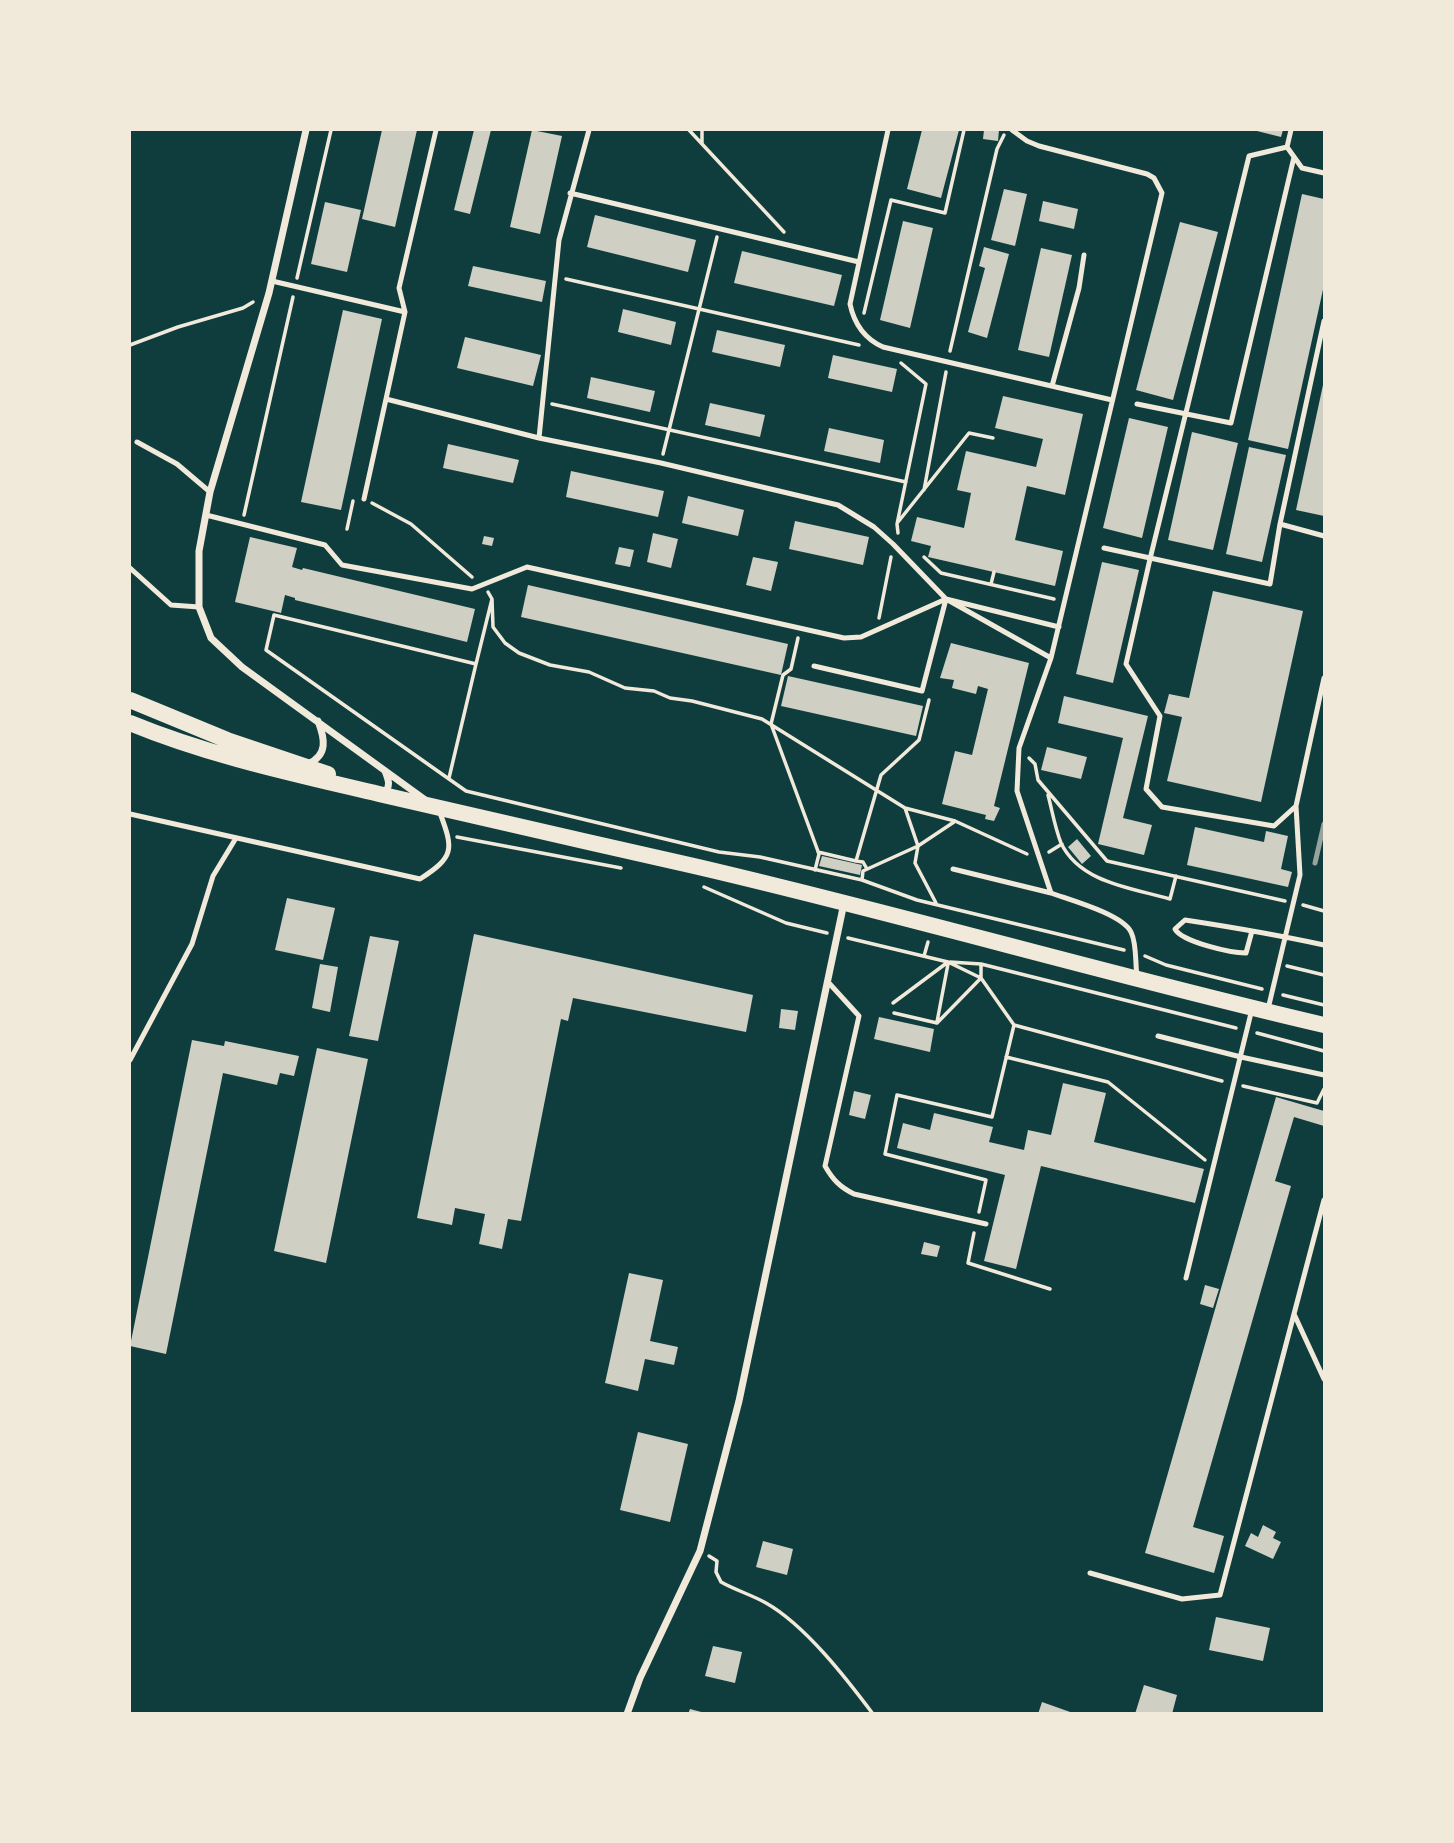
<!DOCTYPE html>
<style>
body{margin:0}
#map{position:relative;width:1454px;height:1843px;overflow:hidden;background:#0f3d3e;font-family:"DM Sans",sans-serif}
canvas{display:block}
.frame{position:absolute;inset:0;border:131px solid #f1e9da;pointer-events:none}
</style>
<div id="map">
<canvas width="1454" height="1843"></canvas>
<div class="frame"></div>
</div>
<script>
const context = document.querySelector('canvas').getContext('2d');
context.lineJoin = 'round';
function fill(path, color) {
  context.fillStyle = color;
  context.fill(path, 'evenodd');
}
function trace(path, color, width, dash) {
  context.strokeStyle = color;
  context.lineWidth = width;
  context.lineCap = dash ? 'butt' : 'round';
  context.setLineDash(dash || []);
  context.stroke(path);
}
const building = new Path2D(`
 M382 130H417L395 227 362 219Z
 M474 130H491L470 214 454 210Z
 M532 130 562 136 540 234 510 227Z
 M922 130H959L941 198 907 189Z
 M984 130H999L998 141 983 139Z
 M1253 130H1283L1281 137Z
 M1004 189 1027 194 1015 246 991 240Z
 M1302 194 1324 199V285L1288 449 1248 440Z
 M1043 201 1078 209 1074 229 1039 221Z
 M325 202 361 210 347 272 311 264Z
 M595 215 696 240 688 272 587 247Z
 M903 221 933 228 910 328 880 320Z
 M1180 222 1218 232 1173 400 1136 390Z
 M984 247 1009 254 987 338 968 332 985 268 979 266Z
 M1041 248 1072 255 1049 357 1018 350Z
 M742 251 842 275 834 306 734 283Z
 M473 266 546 281 542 302 468 286Z
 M623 309 676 322 671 345 618 332Z
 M343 310 382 319 341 510 301 502Z
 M717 330 785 345 780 367 712 352Z
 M465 337 541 355 533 386 457 368Z
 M833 355 897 369 892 392 828 378Z
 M591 377 655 391 650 412 587 398Z
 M1323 385H1324V516L1296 510Z
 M1003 396 1083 414 1065 495 1027 486 1015 540 1063 551 1055 586 928 557 931 546 911 541 917 517 964 528 971 493 957 490 966 451 1036 467 1043 439 995 428Z
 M710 403 765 415 760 437 705 425Z
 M1129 418 1168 427 1142 538 1103 528Z
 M829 428 884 440 880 463 824 451Z
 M1192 432 1238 443 1213 550 1168 540Z
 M448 444 519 460 513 483 443 468Z
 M1249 447 1286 455 1262 562 1226 554Z
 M571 471 664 491 658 517 566 497Z
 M688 496 744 510 738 536 682 523Z
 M795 521 869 537 863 565 789 549Z
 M653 533 678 539 671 568 647 562Z
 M484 536 494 538 492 546 482 544Z
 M250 537 297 548 292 567 302 570 303 568 475 609 467 642 295 600V598L285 595 281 613 235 602Z
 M619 547 634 550 630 567 615 564Z
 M753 557 778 562 771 591 746 585Z
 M1102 562 1139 570 1113 683 1076 674Z
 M528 585 788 644 781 675 521 617Z
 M1213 591 1303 611 1261 802 1167 781 1182 717 1164 713 1169 694 1189 698Z
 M951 643 1029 663 994 806 1000 808 994 821 985 819 986 815 942 804 955 751 972 755 988 689 978 686 976 694 952 688 954 680 940 678Z
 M788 676 923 706 916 736 781 706Z
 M1064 696 1148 716 1123 818 1152 825 1144 855 1098 844 1123 738 1058 723Z
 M1047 747 1087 757 1081 779 1041 770Z
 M1195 827 1264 842 1266 831 1288 836 1281 869 1292 872 1288 887 1187 865Z
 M1077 839 1091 856 1082 864 1068 847Z
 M822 856 862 865 860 875 819 866Z
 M287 898 335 908 323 960 275 950Z
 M474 934 753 995 746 1032 573 998 568 1021 561 1019 521 1221 508 1219 502 1249 479 1244 485 1214 455 1208 452 1225 417 1218Z
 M370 936 399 941 378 1041 349 1036Z
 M320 964 338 967 330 1012 312 1008Z
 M781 1009 798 1011 795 1030 779 1028Z
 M879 1017 934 1029 930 1052 874 1039Z
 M192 1040 224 1046 225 1041 299 1056 294 1076 280 1073 277 1085 223 1073 166 1354 130 1346Z
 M317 1048 368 1059 326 1263 274 1251Z
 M1063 1083 1106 1093 1094 1142 1204 1169 1195 1203 1041 1166 1016 1269 984 1261 1005 1175 897 1148 903 1123 930 1130 934 1113 993 1127 989 1142 1024 1150 1028 1130 1051 1135Z
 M854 1091 871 1095 865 1119 849 1115Z
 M1276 1097 1324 1111V1126L1294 1117 1275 1181 1291 1186 1193 1527 1224 1536 1214 1573 1145 1553Z
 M924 1242 940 1246 937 1257 921 1254Z
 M629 1273 663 1280 650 1341 678 1347 674 1365 645 1359 638 1391 605 1383Z
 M1205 1285 1219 1289 1213 1308 1200 1304Z
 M638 1432 688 1444 670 1522 620 1510Z
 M1263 1525 1276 1532 1273 1538 1281 1542 1273 1559 1245 1546 1251 1533 1258 1537Z
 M763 1541 793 1549 787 1575 756 1567Z
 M1216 1617 1270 1628 1263 1661 1209 1650Z
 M713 1646 742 1652 735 1683 705 1676Z
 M1144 1685 1177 1695 1172 1714H1135Z
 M1042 1702 1073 1713V1714H1038Z
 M690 1709 705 1713V1714H688Z`);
const path = new Path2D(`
 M689 130 784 232
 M702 144V130
 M297 278 331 130
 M566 279 859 345
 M864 313 891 200 945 213 964 130
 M130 345 178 327 243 308 253 302
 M950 351 997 149 1004 135
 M552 404 906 482
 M663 454 717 237
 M924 490 946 372
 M372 503 411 524 472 577
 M244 515 293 297
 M898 522 969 433 993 438
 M347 529 353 501
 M898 533 897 524 926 384 901 363
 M924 557 941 573 1054 599
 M991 584 994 572
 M488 592 492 599 493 627 505 643 519 653 550 665 589 672 625 688 654 691 670 698 692 701 762 719 905 808 918 846 915 863 936 903
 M492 599 476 664 274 615 266 650 466 791 719 852 760 857 862 880 917 900 1124 950
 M879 618 891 557
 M798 638 791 669 783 675 771 724 819 854 815 870
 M1029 758 1035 764 1038 780 1107 861 1285 901
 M449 778 476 664
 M1048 795C1052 810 1055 828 1061 843 1080 883 1132 888 1170 899L1176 876
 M905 808 955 821 1027 854
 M457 837 621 868
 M818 852 856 861 881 775 919 740 929 700
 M1049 852 1062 844
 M856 861 863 862 867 869
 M862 880 863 871 918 846 954 822
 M704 887 786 923 827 933
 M1303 905 1324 911
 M848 938 948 962 893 1003
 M924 956 928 942
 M1145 956 1166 965 1262 989
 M948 962 981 978 1014 1025 992 1117 897 1095 885 1154 986 1180 979 1212
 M950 962 981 964 1236 1028
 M1287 966 1324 975
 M1283 995 1324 1005
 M894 1013 937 1023 981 978V964
 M937 1022 948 964
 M1014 1025 1222 1081
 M1257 1033 1324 1051
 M1006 1057 1108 1082 1205 1160
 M1243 1086 1317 1103 1324 1089
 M974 1233 968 1263 1050 1289
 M709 1556 717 1561 716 1572 721 1582C735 1590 752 1595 766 1603 805 1625 846 1678 873 1714`);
const service = new Path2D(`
 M589 130 559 240 539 438 661 463 838 505 874 527 893 544 946 599 1059 627
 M888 130 850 304C854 323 865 339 883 347L1112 400
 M1012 130 1027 141 1039 146 1147 174 1154 178 1162 193 1051 658 1019 748 1017 791 1051 893C1070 900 1122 914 1131 932 1137 944 1135 963 1137 976
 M1291 130 1287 147 1302 168 1324 173
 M1287 147 1249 156 1150 559 1126 664 1160 716 1146 789 1162 807 1274 826 1296 806
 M570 193 859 262
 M272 281 405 312 386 399
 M405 312 399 288 436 130
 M1324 321 1280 524 1324 536
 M1052 386 1079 288 1084 255
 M1137 404 1231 423 1294 157
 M137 442 177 464 210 492
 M364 499 386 399 539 438
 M206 515 325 545 342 565 472 589 527 567 844 638 861 637 946 599 1051 658
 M1104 548 1270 584 1280 524
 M130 568 171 605 199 607
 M814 666 922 691 946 599
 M130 814 420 879C454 857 454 850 440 813
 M953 869 1051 893
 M1252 931 1246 953C1231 953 1182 942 1175 929L1185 920C1231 927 1278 935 1324 945
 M828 982 859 1016 825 1166C833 1180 840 1187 854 1194L986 1224
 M1268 1009 1300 875 1296 806 1324 678
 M1158 1036 1241 1057 1324 1075
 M130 1060 192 944 213 876 236 838
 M1186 1278 1252 1009
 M1294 1314 1324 1379
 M1090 1573 1182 1599 1220 1595 1324 1200`);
const minor = new Path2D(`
 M306 130 269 293 210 492 199 551V607L211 638 242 667 424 799
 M308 764C328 755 325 739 318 721
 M383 795C391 786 389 781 385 771
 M627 1714 640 1678 700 1551 739 1401 844 903`);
const primary = new Path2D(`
 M130 700 227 740 328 774
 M130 723C210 756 295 774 379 794 484 819 589 842 694 866 905 915 1113 976 1324 1025`);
const rail = new Path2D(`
 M1315 863 1324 824`);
fill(building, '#cfcfc3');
trace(path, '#f1e9da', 3.5);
trace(service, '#f1e9da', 5);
trace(minor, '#f1e9da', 7);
trace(primary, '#f1e9da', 16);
trace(rail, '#97a49c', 5);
</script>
